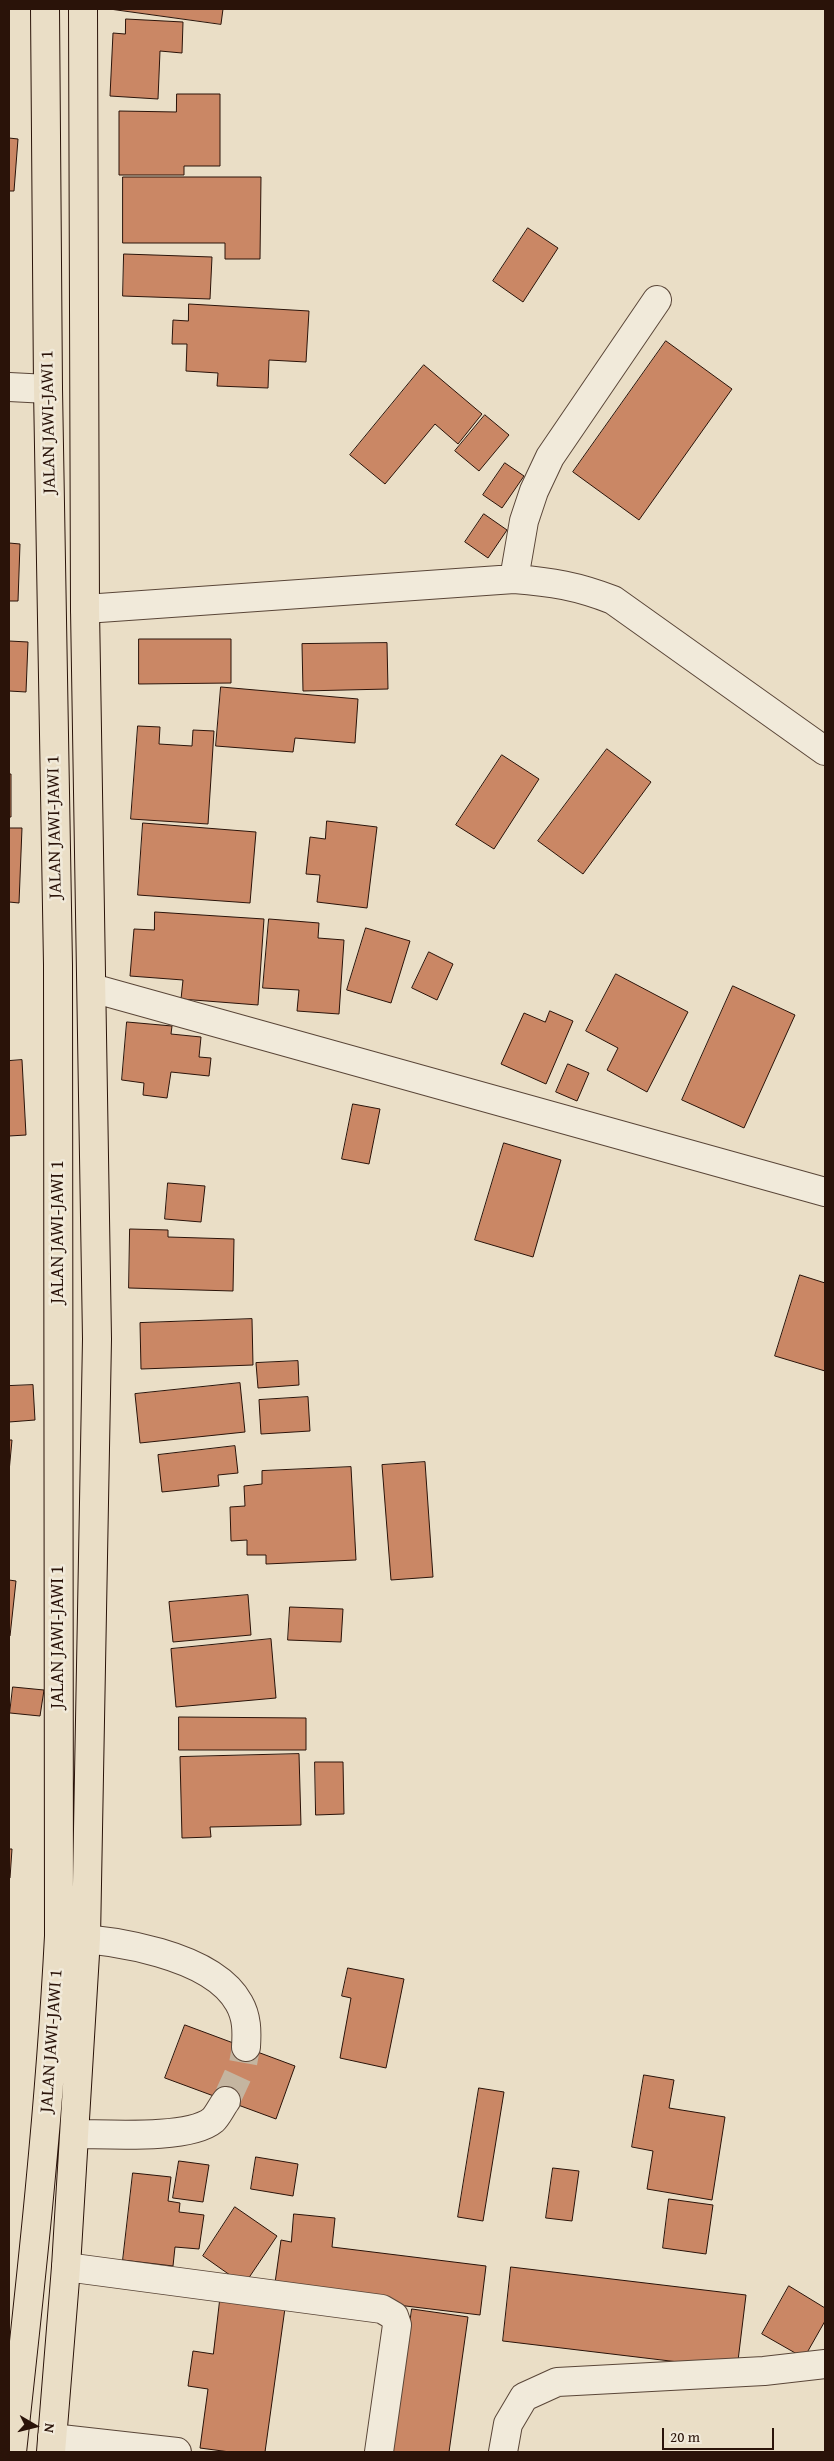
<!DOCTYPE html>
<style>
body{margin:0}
#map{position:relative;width:834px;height:2461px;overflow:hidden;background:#eadec6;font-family:"Gentium Book Plus",serif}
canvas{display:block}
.frame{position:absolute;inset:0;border:10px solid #2a1309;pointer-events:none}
.north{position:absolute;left:10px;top:2401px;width:50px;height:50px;-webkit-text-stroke:4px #f1eada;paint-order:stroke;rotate:98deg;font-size:14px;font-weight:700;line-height:20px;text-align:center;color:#2a1309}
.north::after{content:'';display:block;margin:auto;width:18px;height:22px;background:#2a1309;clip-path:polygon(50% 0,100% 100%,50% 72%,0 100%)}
.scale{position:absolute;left:662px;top:2428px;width:112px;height:22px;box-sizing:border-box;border:2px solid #2a1309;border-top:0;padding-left:6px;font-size:15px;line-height:18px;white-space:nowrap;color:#2a1309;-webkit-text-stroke:4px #f1eada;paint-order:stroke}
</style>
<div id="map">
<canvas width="834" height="2461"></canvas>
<div class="frame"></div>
<div class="north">N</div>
<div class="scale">20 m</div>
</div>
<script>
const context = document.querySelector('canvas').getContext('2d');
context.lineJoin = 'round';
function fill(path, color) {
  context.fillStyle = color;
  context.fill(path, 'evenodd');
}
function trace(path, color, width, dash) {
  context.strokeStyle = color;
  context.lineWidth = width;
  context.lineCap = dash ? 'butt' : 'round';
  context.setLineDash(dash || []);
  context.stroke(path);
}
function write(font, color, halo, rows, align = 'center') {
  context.font = font + ' "Gentium Book Plus",serif';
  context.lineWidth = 5;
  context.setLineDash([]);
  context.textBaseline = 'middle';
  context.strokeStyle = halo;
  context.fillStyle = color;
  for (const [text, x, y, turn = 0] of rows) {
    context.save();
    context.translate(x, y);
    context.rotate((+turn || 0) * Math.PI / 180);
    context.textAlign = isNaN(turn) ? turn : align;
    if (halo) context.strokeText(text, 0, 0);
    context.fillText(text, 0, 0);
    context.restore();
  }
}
const building = new Path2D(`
 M110 9H223L221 24Z
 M126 19 183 22 182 53 160 51 158 99 110 96 113 33 125 34Z
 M177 94H220V166H184V175H119V111L176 112Z
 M9 138 18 139 14 191H9Z
 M123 177H261L260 259H225V243H123Z
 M528 228 558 248 523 302 493 281Z
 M124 254 212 257 210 299 123 296Z
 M189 304 309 311 306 362 269 360 268 388 217 386 218 373 186 371 187 344H172L173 320 188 321Z
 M666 341 732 389 639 520 573 472Z
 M424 365 482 414 458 444 435 424 385 484 350 455Z
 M485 415 509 435 479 471 455 451Z
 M505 463 524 476 502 508 483 495Z
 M484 514 507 530 488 558 465 542Z
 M9 543 20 544 18 601H9Z
 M139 639H231V683L139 684Z
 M9 641 28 642 26 692 9 691Z
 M387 643 388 689 303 691 302 644Z
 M221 687 358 699 355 743 295 738 293 752 216 746Z
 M138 726 160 727 159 744 192 746 193 730 214 731 208 824 131 819Z
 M607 749 651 782 583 874 538 841Z
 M502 755 539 779 494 849 456 825Z
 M9 774H11V817H9Z
 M327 821 377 827 367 908 317 902 320 875 306 874 310 837 325 839Z
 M143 823 256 832 250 903 138 895Z
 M9 828H22L19 903 9 902Z
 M155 912 264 919 258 1005 181 999 183 980 130 976 134 929 154 930Z
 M269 919 319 923 318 938 344 940 339 1014 297 1011 299 990 263 988Z
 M366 928 410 941 391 1003 347 990Z
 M429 952 453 964 437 1000 412 988Z
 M616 974 688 1012 647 1092 607 1070 618 1048 586 1031Z
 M733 986 795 1015 744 1128 682 1100Z
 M550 1011 573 1021 546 1084 501 1064 524 1013 545 1022Z
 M127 1022 172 1026 171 1034 201 1037 199 1057 211 1058 209 1076 171 1072 167 1098 143 1095 144 1083 122 1080Z
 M22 1060 26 1135 9 1136V1061Z
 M568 1064 589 1073 577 1101 556 1092Z
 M353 1104 380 1109 369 1164 342 1159Z
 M504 1143 561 1160 533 1257 475 1240Z
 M168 1183 205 1186 201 1222 165 1219Z
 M130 1229 168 1230V1237L234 1239 233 1291 129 1288Z
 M800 1275 825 1283V1371L775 1356Z
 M252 1319 253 1365 141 1369 140 1323Z
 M298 1361 299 1385 258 1388 256 1363Z
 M240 1383 245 1432 140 1443 135 1394Z
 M33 1385 35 1420 9 1422V1386Z
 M308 1397 310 1431 261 1434 259 1400Z
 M9 1440H12L9 1472Z
 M235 1446 238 1473 218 1475 219 1486 162 1492 158 1455Z
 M425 1462 433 1577 391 1580 382 1465Z
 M351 1467 356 1560 266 1564V1555H247V1540L231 1541 230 1507 245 1506 244 1486 262 1484V1471Z
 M9 1580 16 1581 10 1636 9 1635Z
 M248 1595 251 1635 173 1642 169 1602Z
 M290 1607 343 1609 341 1642 288 1640Z
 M271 1639 276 1698 176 1707 171 1649Z
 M13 1687 44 1690 40 1716 10 1713Z
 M179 1717 306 1718V1750H179Z
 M299 1754 301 1825 210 1827 211 1837 182 1838 180 1757Z
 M315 1762H343L344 1814 316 1815Z
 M9 1849H12L10 1878H9Z
 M348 1968 404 1979 386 2068 340 2058 351 1998 342 1996Z
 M185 2025 295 2066 276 2119 165 2078Z
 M644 2075 674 2080 669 2108 725 2117 712 2200 647 2189 653 2151 632 2147Z
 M479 2088 504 2092 483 2221 458 2217Z
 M256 2157 298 2164 293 2196 251 2189Z
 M179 2161 209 2165 203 2202 173 2198Z
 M553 2168 579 2171 572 2221 546 2218Z
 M133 2173 171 2177 168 2201 180 2203 179 2212 204 2215 199 2249 175 2247 173 2266 123 2260Z
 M669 2199 713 2205 706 2254 663 2248Z
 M235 2207 277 2236 244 2285 203 2256Z
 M294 2214 335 2218 332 2247 486 2266 480 2315 274 2290 281 2240 291 2242Z
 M511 2267 746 2295 737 2369 503 2341Z
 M789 2286 825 2308V2321L804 2358 762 2334Z
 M221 2292 286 2301 265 2452H230L200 2448 208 2389 188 2386 193 2351 213 2354Z
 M412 2309 468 2317 449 2452H392Z`);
const minorTunnel = new Path2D(`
 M226 2101 243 2064 246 2047`);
const minor = new Path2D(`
 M9 387 48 389
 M514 579 524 521 534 491 550 457 657 300
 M85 609 514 579C552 582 577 586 613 600L825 751
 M92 988 825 1192
 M62 1937C113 1940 212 1954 239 2003 247 2017 247 2031 246 2047
 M75 2134C107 2134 189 2140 213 2120 218 2115 222 2106 226 2101
 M66 2267 382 2309 394 2316 397 2325 379 2452
 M52 2438 177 2452
 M503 2452 508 2424 524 2397 557 2382 764 2371 825 2364`);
const highway = new Path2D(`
 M12 2452C31 2280 50 2109 59 1936L58 965 48 389 45 9
 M51 2452 66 2267 86 1938 97 1339 85 609 83 9`);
const streetNames = [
 ["JALAN JAWI-JAWI 1",49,422,-91],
 ["JALAN JAWI-JAWI 1",55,827,-91],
 ["JALAN JAWI-JAWI 1",58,1232,-90],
 ["JALAN JAWI-JAWI 1",58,1637,-90],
 ["JALAN JAWI-JAWI 1",52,2041,-86]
];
fill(building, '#ca8765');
trace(building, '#2a1309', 1);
trace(minorTunnel, '#c4b5a0', 28, [28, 14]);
trace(minor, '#5a4638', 30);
trace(highway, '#2a1309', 30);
trace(minor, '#f1eada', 28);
trace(highway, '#eadec6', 28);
write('18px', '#2a1309', '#f1eada', streetNames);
</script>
